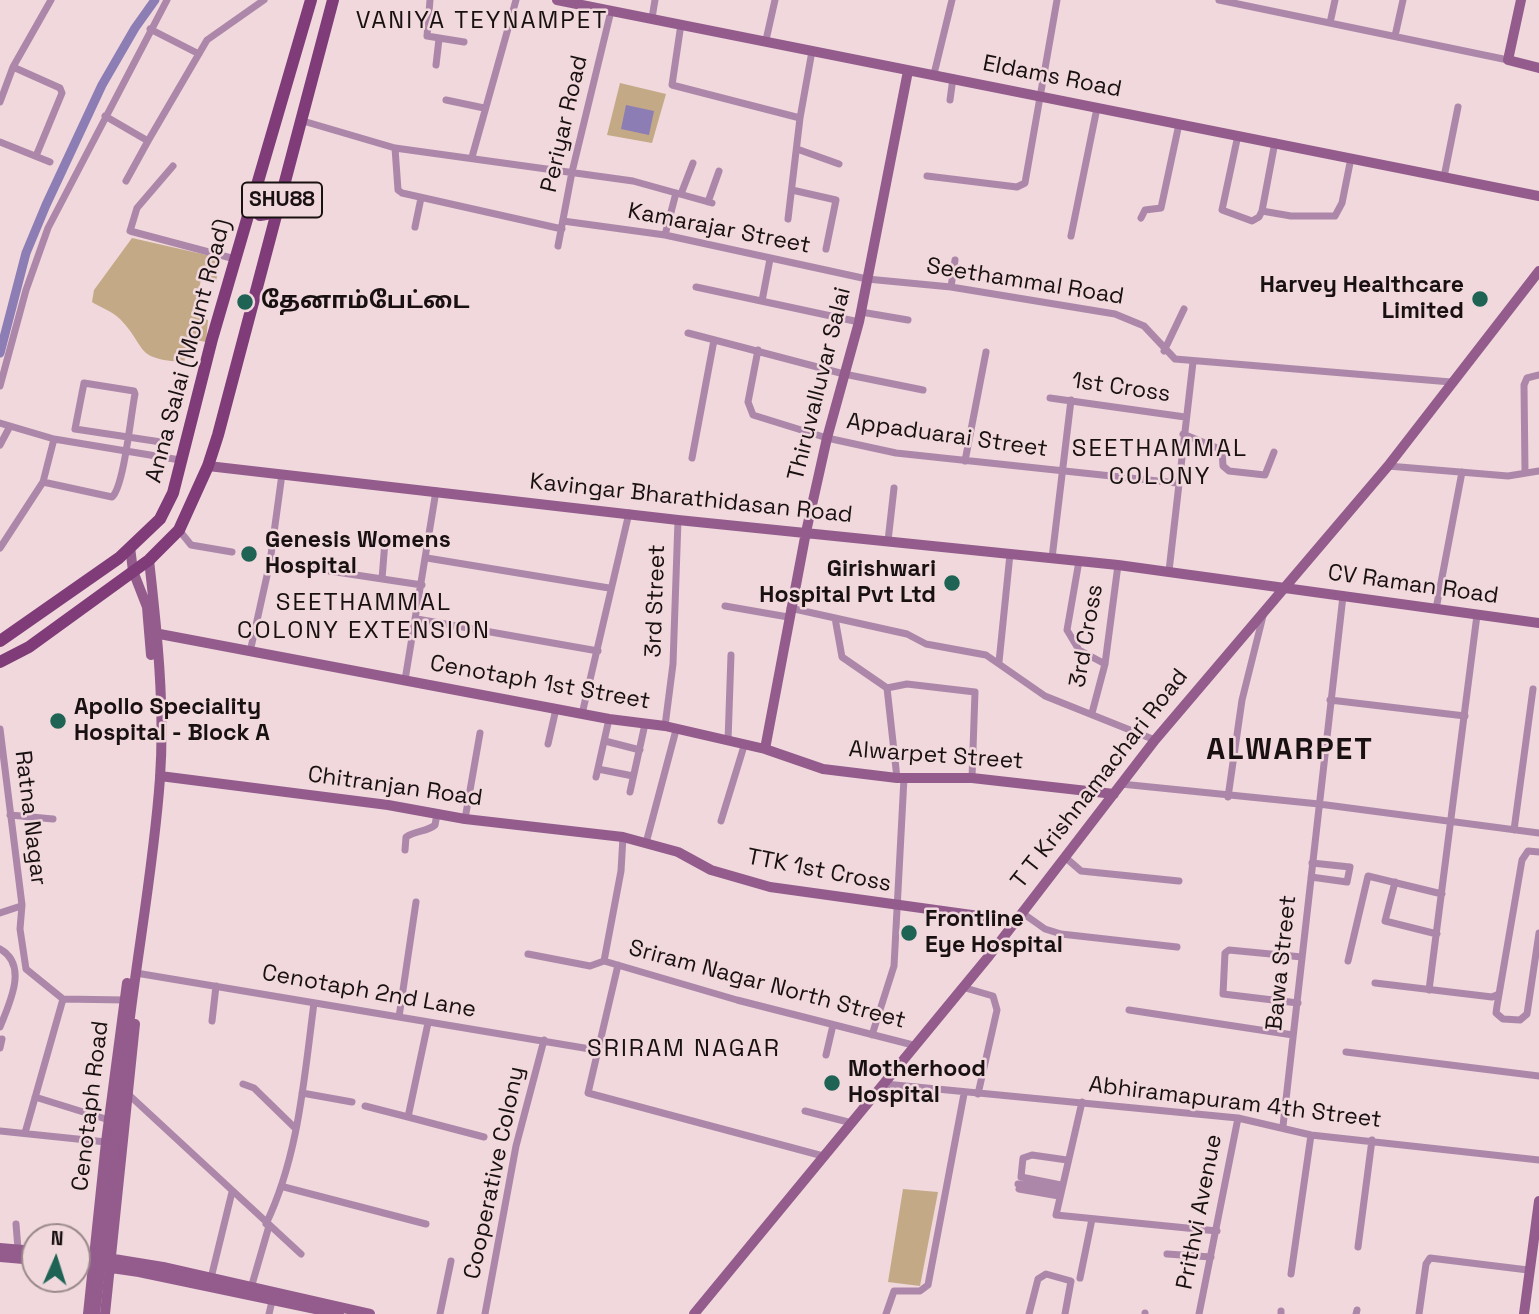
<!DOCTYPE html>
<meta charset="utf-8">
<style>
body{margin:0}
#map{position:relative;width:1539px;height:1314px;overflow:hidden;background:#f0d8dc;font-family:"Space Grotesk",sans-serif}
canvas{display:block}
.north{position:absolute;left:21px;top:1223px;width:70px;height:70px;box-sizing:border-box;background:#f0d8dc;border:2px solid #9a888b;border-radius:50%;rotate:3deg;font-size:19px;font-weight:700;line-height:28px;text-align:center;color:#181011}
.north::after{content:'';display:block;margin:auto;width:24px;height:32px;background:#1f6355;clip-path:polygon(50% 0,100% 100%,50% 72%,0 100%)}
</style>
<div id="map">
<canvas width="1539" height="1314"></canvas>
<div class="north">N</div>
</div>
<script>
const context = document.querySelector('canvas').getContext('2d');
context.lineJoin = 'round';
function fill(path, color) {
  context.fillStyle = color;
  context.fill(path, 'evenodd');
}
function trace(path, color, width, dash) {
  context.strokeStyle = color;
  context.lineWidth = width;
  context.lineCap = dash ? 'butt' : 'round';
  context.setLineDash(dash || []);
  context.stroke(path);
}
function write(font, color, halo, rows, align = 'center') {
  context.font = font + ' "Space Grotesk","Noto Sans Tamil",sans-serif';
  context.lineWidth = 5;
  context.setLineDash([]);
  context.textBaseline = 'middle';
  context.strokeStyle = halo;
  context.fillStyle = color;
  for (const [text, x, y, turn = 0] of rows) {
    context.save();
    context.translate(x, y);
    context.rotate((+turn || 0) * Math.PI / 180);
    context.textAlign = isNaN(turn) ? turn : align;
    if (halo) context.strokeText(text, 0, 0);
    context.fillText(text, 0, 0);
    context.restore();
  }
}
const green = new Path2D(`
 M620 83 666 94 652 143 607 135Z
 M132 238 220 258 216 282 201 280 193 316 208 320 206 342 191 339 184 362C133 359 148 348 120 319 113 312 100 307 92 302L94 290Z
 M903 1189 938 1192 920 1286 888 1282Z`);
const water = new Path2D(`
 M626 105 654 111 649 135 621 129Z`);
const canal = new Path2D(`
 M0 353 26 253 46 205 102 85 135 28 155 0`);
const street = new Path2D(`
 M430 0 427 36 464 42
 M1219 0 1508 60
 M652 18 655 0
 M1330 23 1335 0
 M681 24 672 85 800 118
 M150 29 199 54
 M1395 36 1403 0
 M766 40 775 0
 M436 65 439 39
 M13 67 60 88 62 93 36 156
 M934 74 952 0
 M446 100 484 108
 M950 100 953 78
 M0 102 13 67 51 0
 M105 116 148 141 207 40 264 0
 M303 121 395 148 633 181 712 203
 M1238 135 1222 210 1252 221 1259 217 1262 211 1275 142
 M0 142 50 162
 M395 148 398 190 402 193 562 229
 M797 149 839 164
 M472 157 516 0
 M173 166 137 208 130 231 235 259
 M927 176 1017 187 1025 183 1057 0
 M1444 177 1458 107
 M126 181 148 141
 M792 190 836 200 826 249
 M681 194 693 163
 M708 202 719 171
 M1262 211 1291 216H1335L1342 203 1351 158
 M1141 218 1145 210 1161 208 1179 124
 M788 219 800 118 812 51
 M563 221 665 235 867 279 951 287 1115 314 1144 326 1175 359 1451 382
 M415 227 421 198
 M665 235 676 193
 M1071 236 1097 108
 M558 246 572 172 611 11
 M696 287 859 322
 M951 287 955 260
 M762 301 770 259
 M861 312 908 320
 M688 333 844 374 923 390
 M758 350 748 402 753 415 827 438 896 453 1177 483
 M1164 351 1184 309
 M0 386 26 290 48 228 167 0
 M1050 398 1185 417
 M0 423 54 439 180 460
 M1183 434 1222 450 1223 466 1229 471 1265 475 1274 452
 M0 445 9 428
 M692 458 714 340
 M965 461 986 352
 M1388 466 1508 476 1539 471
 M1525 471 1524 385 1527 378 1539 375
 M43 482 112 497C124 487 131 413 135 394L134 391 84 383 75 429 161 442
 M179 530 191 545 232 552
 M888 541 894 488
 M0 548 43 482 54 439
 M427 558 609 588
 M1052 558 1071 400
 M1079 561 1067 630 1079 650 1105 664
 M270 562 422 585
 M1169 571 1193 362
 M382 579 385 541
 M725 606 788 617
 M790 608 907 634 926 644 986 655 1045 696 1155 740
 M1436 609 1462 472
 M835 618 842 657 887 688 897 778
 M417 619 598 651
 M250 652 270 562 282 474
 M999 662 1010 554
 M405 680 436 491
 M887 688 907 684 975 692 972 778
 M1330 700 1465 716
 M1092 713 1105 664 1118 565
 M582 714 629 513
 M665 726 673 664 678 520
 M0 729 22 905 20 929 26 969 63 999 125 1000
 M605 741 640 750
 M728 741 731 655
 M548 744 556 709
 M598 769 633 776
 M596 777 609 719
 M1121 784 1319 804 1539 833
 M630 792 645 724
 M1228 797 1242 700 1264 612
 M10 815 53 819
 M465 819 480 733
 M721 821 744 746
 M1514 830 1533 689
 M646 843 676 730
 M405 850 406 837C416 830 427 832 435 825L437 814
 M1539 852 1528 851 1522 860 1497 1006 1496 1013 1503 1019 1520 1020 1527 1014 1539 933
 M1066 858 1081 871 1179 881
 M1311 877 1347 882 1350 867 1312 863
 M1395 882 1385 921 1437 934
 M1021 912 1045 929 1061 934 1177 947
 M0 913 21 906
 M0 949C29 965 9 1004 0 1027
 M528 954 590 966 604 961 737 1000 913 1045
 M604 961 621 871 623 837
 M1348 961 1368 876 1442 894
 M618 965 588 1093 823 1156
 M136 973 596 1050
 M1375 983 1492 997 1499 994
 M962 987 993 996 997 1010 978 1094
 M1429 990 1477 615
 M1298 1003 1223 994 1225 953 1229 950 1302 957
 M1129 1010 1293 1035
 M399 1017 416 902
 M212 1021 216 986
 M428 1023 408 1117 484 1137
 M872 1035 894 966 904 778
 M0 1048 2 1039
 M1346 1052 1539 1076
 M826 1055 833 1025
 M243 1084 254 1088 296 1129
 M885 1084 1238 1118 1311 1135 1539 1160
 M302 1093 352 1102
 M128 1094 301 1254
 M35 1097 109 1120
 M1082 1102 1056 1215 1217 1231
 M365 1106 408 1117
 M805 1111 852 1123
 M1283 1126 1343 596
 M0 1131 106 1142
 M25 1133 63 999
 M1018 1184 1060 1190
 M1061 1185 1021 1177 1023 1158 1032 1155 1067 1160
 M284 1187 426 1224
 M1019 1189 1059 1196
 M16 1224 18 1249
 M266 1224C299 1155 304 1078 314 1003
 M1358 1247 1372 1140
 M1167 1254 1211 1257
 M1291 1274 1311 1135
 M211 1278 232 1192
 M1080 1278 1092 1219
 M251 1288 269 1226
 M269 1314 272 1301
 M440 1314 451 1261
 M485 1314 516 1146 544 1040
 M886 1314 894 1291H920L928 1285 964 1094
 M1029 1314 1038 1279 1046 1274 1071 1281 1065 1314
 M1145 1314V1313
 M1199 1314 1238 1118
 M1281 1314V1311
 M1356 1314 1357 1310
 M1419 1314 1426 1264 1430 1258 1528 1270`);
const secondary = new Path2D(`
 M557 0 1539 196
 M1521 0 1508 60 1539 68
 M208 466 678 520 1118 565 1539 623
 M130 547 133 571 147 607 151 655
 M149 632 609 719 665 726 765 749 823 769 897 778H972L1114 794
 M765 749 806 532 827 438 859 322 908 71
 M160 776 388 805 465 819 623 837 678 852 711 870 770 887 1015 921
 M128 1033C138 948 154 864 160 778 165 706 157 631 149 560
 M0 1248 35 1251
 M77 1253 163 1267 370 1314
 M0 1257 35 1260
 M77 1263 139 1272 339 1314
 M88 1314 106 1142 127 983
 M105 1314 135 1024
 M694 1314 989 956 1155 740 1388 466 1539 271
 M1524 1314 1539 1201`);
const primary = new Path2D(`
 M250 207 260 215 278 212
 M0 641 119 558 160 519 173 493 212 339 311 0
 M0 662 29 647 149 560 179 530 208 466 218 435 333 0`);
const secondaryBridge = new Path2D(`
 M95 1314 128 1033`);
const markers = [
 [1480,299,9,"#1f6355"],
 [245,302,9,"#1f6355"],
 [249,554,9,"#1f6355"],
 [952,583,9,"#1f6355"],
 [58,721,9,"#1f6355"],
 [909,933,9,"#1f6355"],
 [832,1083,9,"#1f6355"]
];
const shields = [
 [282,200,80]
];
const shieldNames = [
 ["SHU88",282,200]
];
const streetNames = [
 ["Eldams Road",1052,77,11],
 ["Periyar Road",565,124,-77],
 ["Kamarajar Street",719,229,11],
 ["Seethammal Road",1025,282,9],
 ["Anna Salai (Mount Road)",189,351,-75],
 ["Thiruvalluvar Salai",820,384,-76],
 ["1st Cross",1121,388,8],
 ["Appaduarai Street",947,436,8],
 ["Kavingar Bharathidasan Road",691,499,6],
 ["CV Raman Road",1413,585,8],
 ["3rd Street",656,601,-88],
 ["3rd Cross",1087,636,-80],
 ["Cenotaph 1st Street",540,683,10],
 ["Alwarpet Street",936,756,4],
 ["T T Krishnamachari Road",1100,779,-52],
 ["Chitranjan Road",395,787,8],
 ["Ratna Nagar",30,818,83],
 ["TTK 1st Cross",819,871,11],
 ["Bawa Street",1282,963,-84],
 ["Sriram Nagar North Street",767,985,15],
 ["Cenotaph 2nd Lane",369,992,10],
 ["Abhiramapuram 4th Street",1235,1103,7],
 ["Cenotaph Road",91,1106,-83],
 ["Cooperative Colony",495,1173,-78],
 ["Prithvi Avenue",1200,1212,-79]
];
const poiNames = [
 ["Harvey Healthcare",1464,286,"right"],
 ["Limited",1464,312,"right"],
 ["தேனாம்பேட்டை",261,302],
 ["Genesis Womens",265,541],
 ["Hospital",265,567],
 ["Girishwari",936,570,"right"],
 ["Hospital Pvt Ltd",936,596,"right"],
 ["Apollo Speciality",74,708],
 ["Hospital - Block A",74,734],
 ["Frontline",925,920],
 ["Eye Hospital",925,946],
 ["Motherhood",848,1070],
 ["Hospital",848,1096]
];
const neighbourhoodNames = [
 ["VANIYA TEYNAMPET",482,21],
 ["SEETHAMMAL",1160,449],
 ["COLONY",1160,477],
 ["SEETHAMMAL",364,603],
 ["COLONY EXTENSION",364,631],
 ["SRIRAM NAGAR",684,1049]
];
const districtNames = [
 ["ALWARPET",1290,751]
];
fill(green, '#c4a987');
fill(water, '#8c7db5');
trace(canal, '#8c7db5', 9);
trace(street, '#ad87a9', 7);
trace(secondary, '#935c8d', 10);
trace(primary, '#7f3c79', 12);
trace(secondaryBridge, '#935c8d', 10);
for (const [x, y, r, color] of markers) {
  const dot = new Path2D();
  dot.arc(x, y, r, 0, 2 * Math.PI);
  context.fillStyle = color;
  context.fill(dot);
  trace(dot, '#f0d8dc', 2.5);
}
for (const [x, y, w] of shields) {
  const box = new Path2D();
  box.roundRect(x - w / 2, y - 17.5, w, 35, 5);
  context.fillStyle = '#f0d8dc';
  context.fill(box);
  trace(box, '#181011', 2);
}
write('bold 21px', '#181011', null, shieldNames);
write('23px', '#181011', '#f0d8dc', streetNames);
write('bold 23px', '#181011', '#f0d8dc', poiNames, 'left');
context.letterSpacing = '2px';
write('24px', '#181011', '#f0d8dc', neighbourhoodNames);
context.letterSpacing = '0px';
context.letterSpacing = '2px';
write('bold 30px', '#181011', '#f0d8dc', districtNames);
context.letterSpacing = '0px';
</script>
